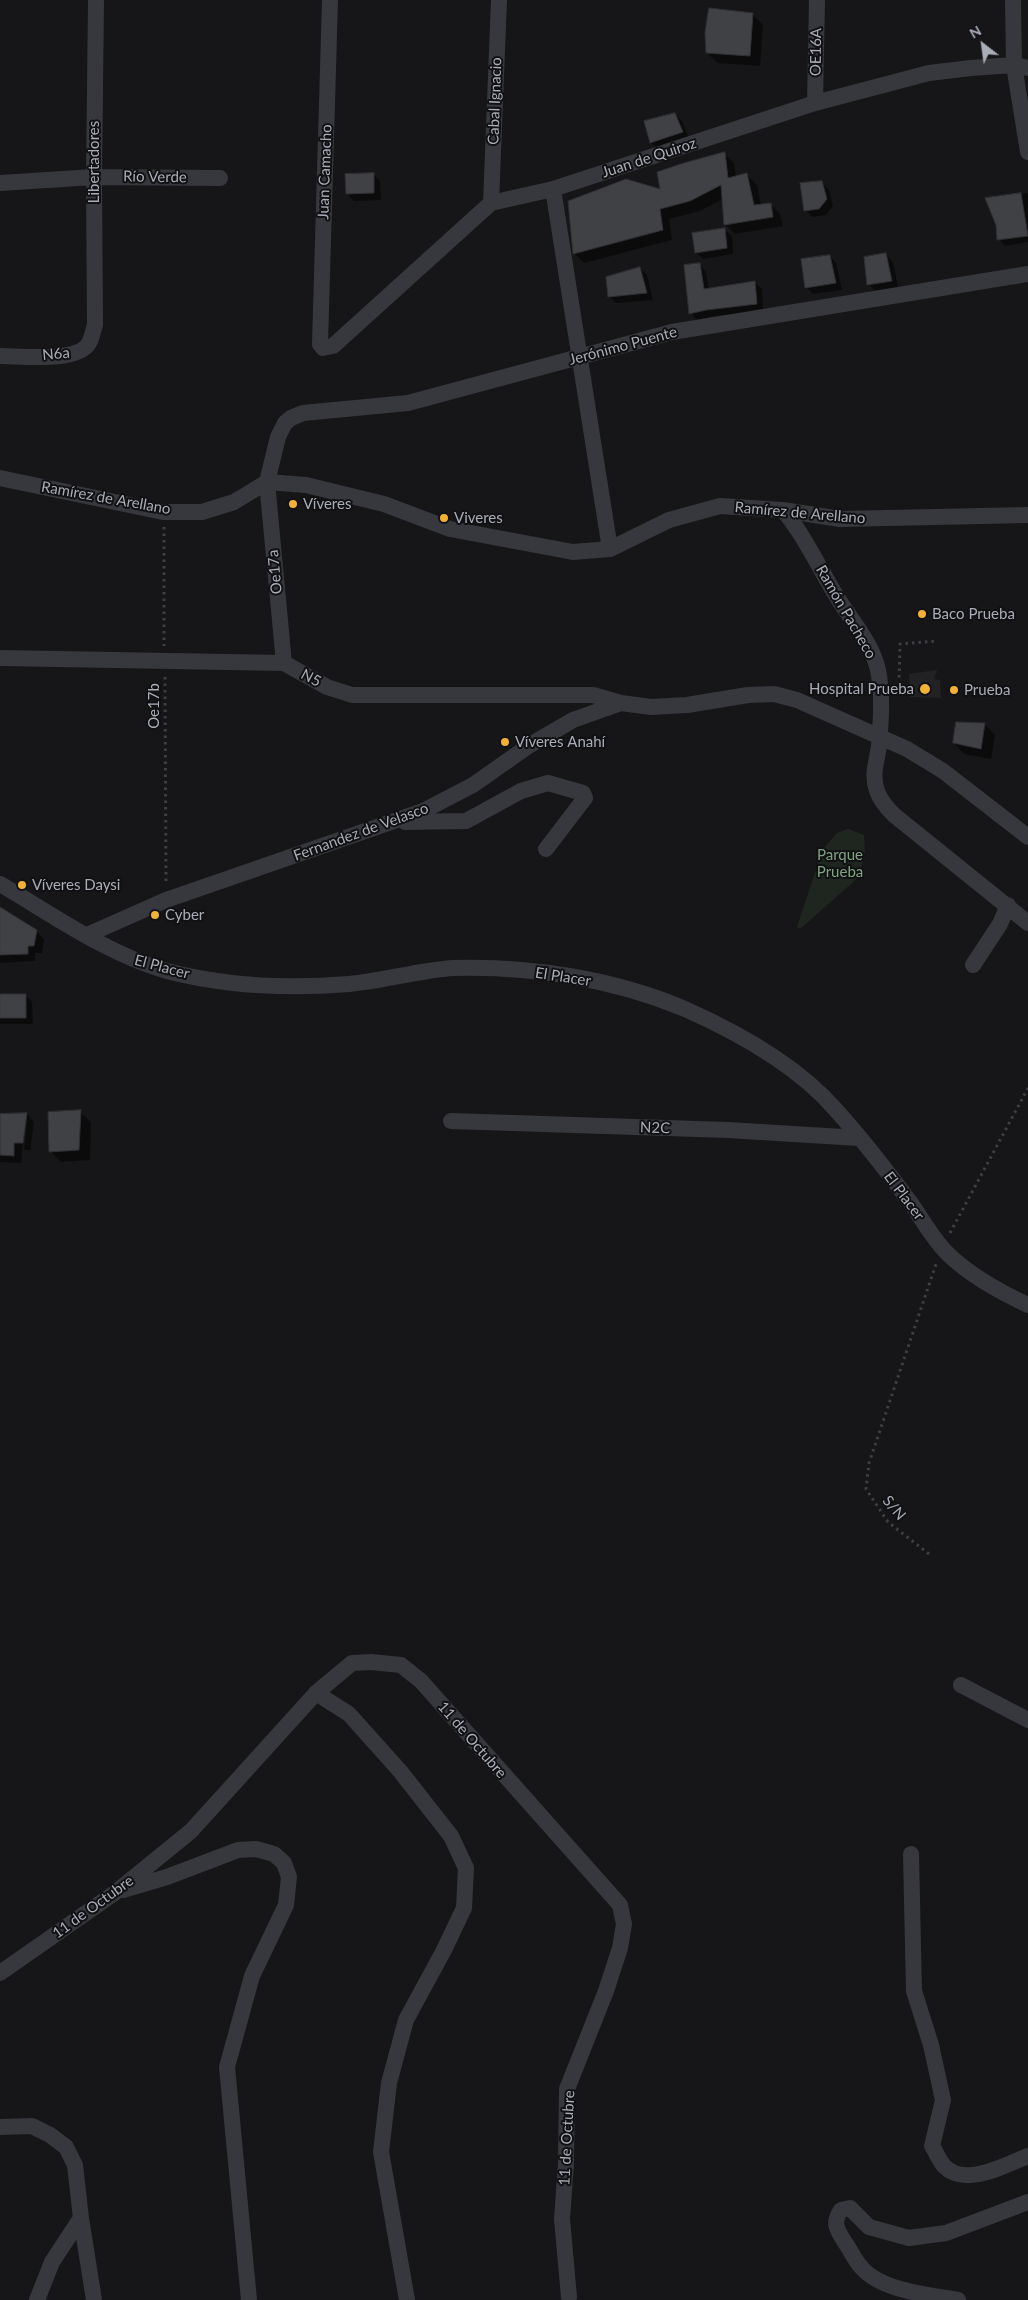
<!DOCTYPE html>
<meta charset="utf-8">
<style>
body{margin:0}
#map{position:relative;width:1028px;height:2300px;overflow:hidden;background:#161618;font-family:Lato,sans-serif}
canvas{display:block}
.north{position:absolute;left:958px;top:20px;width:50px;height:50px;-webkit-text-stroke:4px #111113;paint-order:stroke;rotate:330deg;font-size:14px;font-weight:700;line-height:20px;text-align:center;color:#a8adb8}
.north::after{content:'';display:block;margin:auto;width:18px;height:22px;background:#a8adb8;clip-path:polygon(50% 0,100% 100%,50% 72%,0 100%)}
</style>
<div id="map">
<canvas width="1028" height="2300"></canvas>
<div class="north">N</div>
</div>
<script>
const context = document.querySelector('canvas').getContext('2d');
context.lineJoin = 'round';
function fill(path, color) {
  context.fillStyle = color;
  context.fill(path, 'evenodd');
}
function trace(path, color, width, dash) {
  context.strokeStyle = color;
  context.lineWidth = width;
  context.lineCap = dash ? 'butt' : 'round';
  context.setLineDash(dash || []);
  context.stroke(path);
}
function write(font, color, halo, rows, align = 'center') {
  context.font = font + ' Lato,sans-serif';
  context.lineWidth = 4;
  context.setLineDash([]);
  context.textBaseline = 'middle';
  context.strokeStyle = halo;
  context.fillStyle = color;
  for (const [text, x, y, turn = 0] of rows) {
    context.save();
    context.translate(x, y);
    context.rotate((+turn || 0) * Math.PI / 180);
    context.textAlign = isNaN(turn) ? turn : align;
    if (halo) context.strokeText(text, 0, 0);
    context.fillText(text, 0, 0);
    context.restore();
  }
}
const built = new Path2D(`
 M937 670 934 679 940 680 941 698 910 697 909 674Z`);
const green = new Path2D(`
 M848 829 864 835 865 852 858 878 800 929 797 927 823 849 837 833Z`);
const shadow = new Path2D(`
 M752 14 763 25 760 66 718 63 707 53Z
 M675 114 682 121 689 139 658 149 651 142Z
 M724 153 734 163 736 177 747 175 757 185 761 205 770 204 780 214 783 226 735 234 725 224 723 199 700 211 669 219 672 240 584 263 575 254 569 202 662 190Z
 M373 174 380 181 381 200 354 201 347 194Z
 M822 183 829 190 833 206 826 215 812 217 806 210Z
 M1028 193V242L1005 246 999 239 997 224 987 199Z
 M725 230 732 236 733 254 703 259 696 252Z
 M886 255 893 262 898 287 875 291 869 284Z
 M830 256 836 263 842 290 813 294 806 287Z
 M700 265 706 272 709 290 755 282 762 289 763 311 714 316 697 320 691 313Z
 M640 268 647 275 653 300 616 303 609 296Z
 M984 724 995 735 991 759 964 754 954 743Z
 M0 915 36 931 44 939 42 953H35V961L0 963Z
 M0 995H26L32 1002 33 1024H0Z
 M80 1112 91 1122 90 1160 61 1162 50 1151Z
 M27 1114 34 1122 30 1150H24L27 1120H25L21 1163 0 1162V1115Z`);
const building = new Path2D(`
 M709 8 753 13 750 56 706 53 705 33Z
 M675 113 683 132 650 143 644 121Z
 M725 152 728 178 747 173 754 205 771 203 773 217 724 225 721 185 690 201 660 209 663 230 573 254 568 201 626 179 660 189 657 172 684 163Z
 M374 173V193L346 194 345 174Z
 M822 181 827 199 819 209 804 211 800 183Z
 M1021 193 1028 236 997 240 996 225 985 198Z
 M725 228 727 248 695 253 692 233Z
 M886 253 892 281 867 285 864 257Z
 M830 255 836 283 805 288 801 259Z
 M700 263 704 289 755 281 757 304 706 310 689 314 684 265Z
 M640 267 647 293 608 297 606 277Z
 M956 722 985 723 981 749 953 743Z
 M0 907 37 930 34 946H28V954L0 955Z
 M0 994H26V1018H0Z
 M81 1110 79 1150 49 1152 48 1112Z
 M27 1113 23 1143H14V1156L0 1155V1114Z`);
const path = new Path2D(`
 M164 527V646
 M165 677 166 883
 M899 684 900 644 936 641
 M950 1233 1028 1088
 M929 1554 888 1522 866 1489 869 1463 936 1264`);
const minor = new Path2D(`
 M330 0 320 344 323 348 333 346 491 203 553 189 815 103 929 73 971 68 1014 65 1028 68
 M1013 0 1014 65 1028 152
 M815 103 817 0
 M0 183 94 177 220 178
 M553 189 610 549
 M491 203 499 0
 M0 356C21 356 78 363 89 343 92 338 93 330 95 325L94 177 96 0
 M0 478 163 512H202L234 502 267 482 306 485 384 504 450 529 573 552 610 549 669 520 720 506 783 510 840 519 1028 515
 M783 510C805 536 819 568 837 597 851 620 872 643 878 670 883 695 881 720 879 746 877 761 871 775 877 791 880 800 887 808 894 815L1028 923
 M0 658 284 663 327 687 352 695H593L621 703 651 707 687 705 748 695 774 694 797 700 907 749 943 771 1028 837
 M284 663 267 482 278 437 285 423 291 418 303 413 408 403 672 332 1028 274
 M405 822 466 821 521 791 548 783 583 793 585 798 546 849
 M0 884C53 915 107 954 167 971 225 986 289 989 349 984 384 981 419 970 454 968 532 966 614 979 685 1009 739 1033 797 1065 836 1110 862 1139 887 1171 910 1202 923 1220 933 1240 949 1255 971 1276 1000 1292 1028 1305
 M87 935 166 900 423 811 473 785 530 745 573 720 621 703
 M973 965 1000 924 1008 905
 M451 1121 728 1130 859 1138
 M961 1685 1028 1720
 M316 1693 349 1714 400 1771 451 1836 466 1868 464 1908 444 1950 406 2020 389 2083 381 2152 407 2300
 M911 1854 914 1991 931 2045 943 2100 932 2146C936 2152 939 2160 944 2166 965 2188 1005 2165 1028 2156
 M123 1890 167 1877 238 1850 256 1849 274 1854 284 1863 289 1877 286 1905 252 1976 227 2067 249 2300
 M0 1973 116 1892 191 1831 316 1693 352 1663 371 1662 401 1665 421 1681 620 1905 624 1924 620 1948 606 1991 567 2089 566 2163 562 2219 569 2297
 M0 2127 32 2126 50 2135 66 2147 75 2165 81 2218 94 2300
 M37 2300 52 2262 81 2218
 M958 2300C930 2295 881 2291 861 2267 854 2259 850 2249 844 2241 837 2229 832 2223 841 2210L850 2208 869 2227 909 2238 946 2233 1028 2202`);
const markers = [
 [293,504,5,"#f2b134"],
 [444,518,5,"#f2b134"],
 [922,614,5,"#f2b134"],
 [925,689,6,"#f2b134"],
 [954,690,5,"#f2b134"],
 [505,742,5,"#f2b134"],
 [22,885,5,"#f2b134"],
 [155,915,5,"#f2b134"]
];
const streetNames = [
 ["OE16A",816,52,-89],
 ["Cabal Ignacio",495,101,-88],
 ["Juan de Quiroz",649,158,-18],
 ["Libertadores",94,162,-90],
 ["Juan Camacho",325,172,-88],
 ["Río Verde",155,177,1],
 ["Jerónimo Puente",623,346,-15],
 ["N6a",56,354,-5],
 ["Ramírez de Arellano",106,498,10],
 ["Ramírez de Arellano",800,513,5],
 ["Oe17a",275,572,-95],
 ["Ramón Pacheco",846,612,60],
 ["N5",311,678,28],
 ["Oe17b",154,706,-90],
 ["Fernandez de Velasco",361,832,-20],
 ["El Placer",162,967,15],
 ["El Placer",563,977,9],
 ["N2C",655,1128,2],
 ["El Placer",904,1196,53],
 ["S/N",894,1508,50],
 ["11 de Octubre",472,1740,49],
 ["11 de Octubre",93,1907,-36],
 ["11 de Octubre",567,2138,-87]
];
const poiNames = [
 ["Víveres",303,504],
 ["Viveres",454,518],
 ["Baco Prueba",932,614],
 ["Hospital Prueba",914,689,"right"],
 ["Prueba",964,690],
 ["Víveres Anahí",515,742],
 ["Víveres Daysi",32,885],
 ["Cyber",165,915]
];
const parkNames = [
 ["Parque",840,855],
 ["Prueba",840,872]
];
fill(built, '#222225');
fill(green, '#1e261f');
fill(shadow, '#0007');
fill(building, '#404145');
trace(building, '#303034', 1);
trace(path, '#3d3f44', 3, [2.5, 4]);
trace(minor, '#37383d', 16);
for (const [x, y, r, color] of markers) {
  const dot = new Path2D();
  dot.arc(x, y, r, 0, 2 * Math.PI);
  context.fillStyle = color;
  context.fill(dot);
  trace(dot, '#111113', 2);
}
write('15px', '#a8adb8', '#111113', streetNames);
write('15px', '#a8adb8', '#111113', poiNames, 'left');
write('15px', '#7fa381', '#111113', parkNames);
</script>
